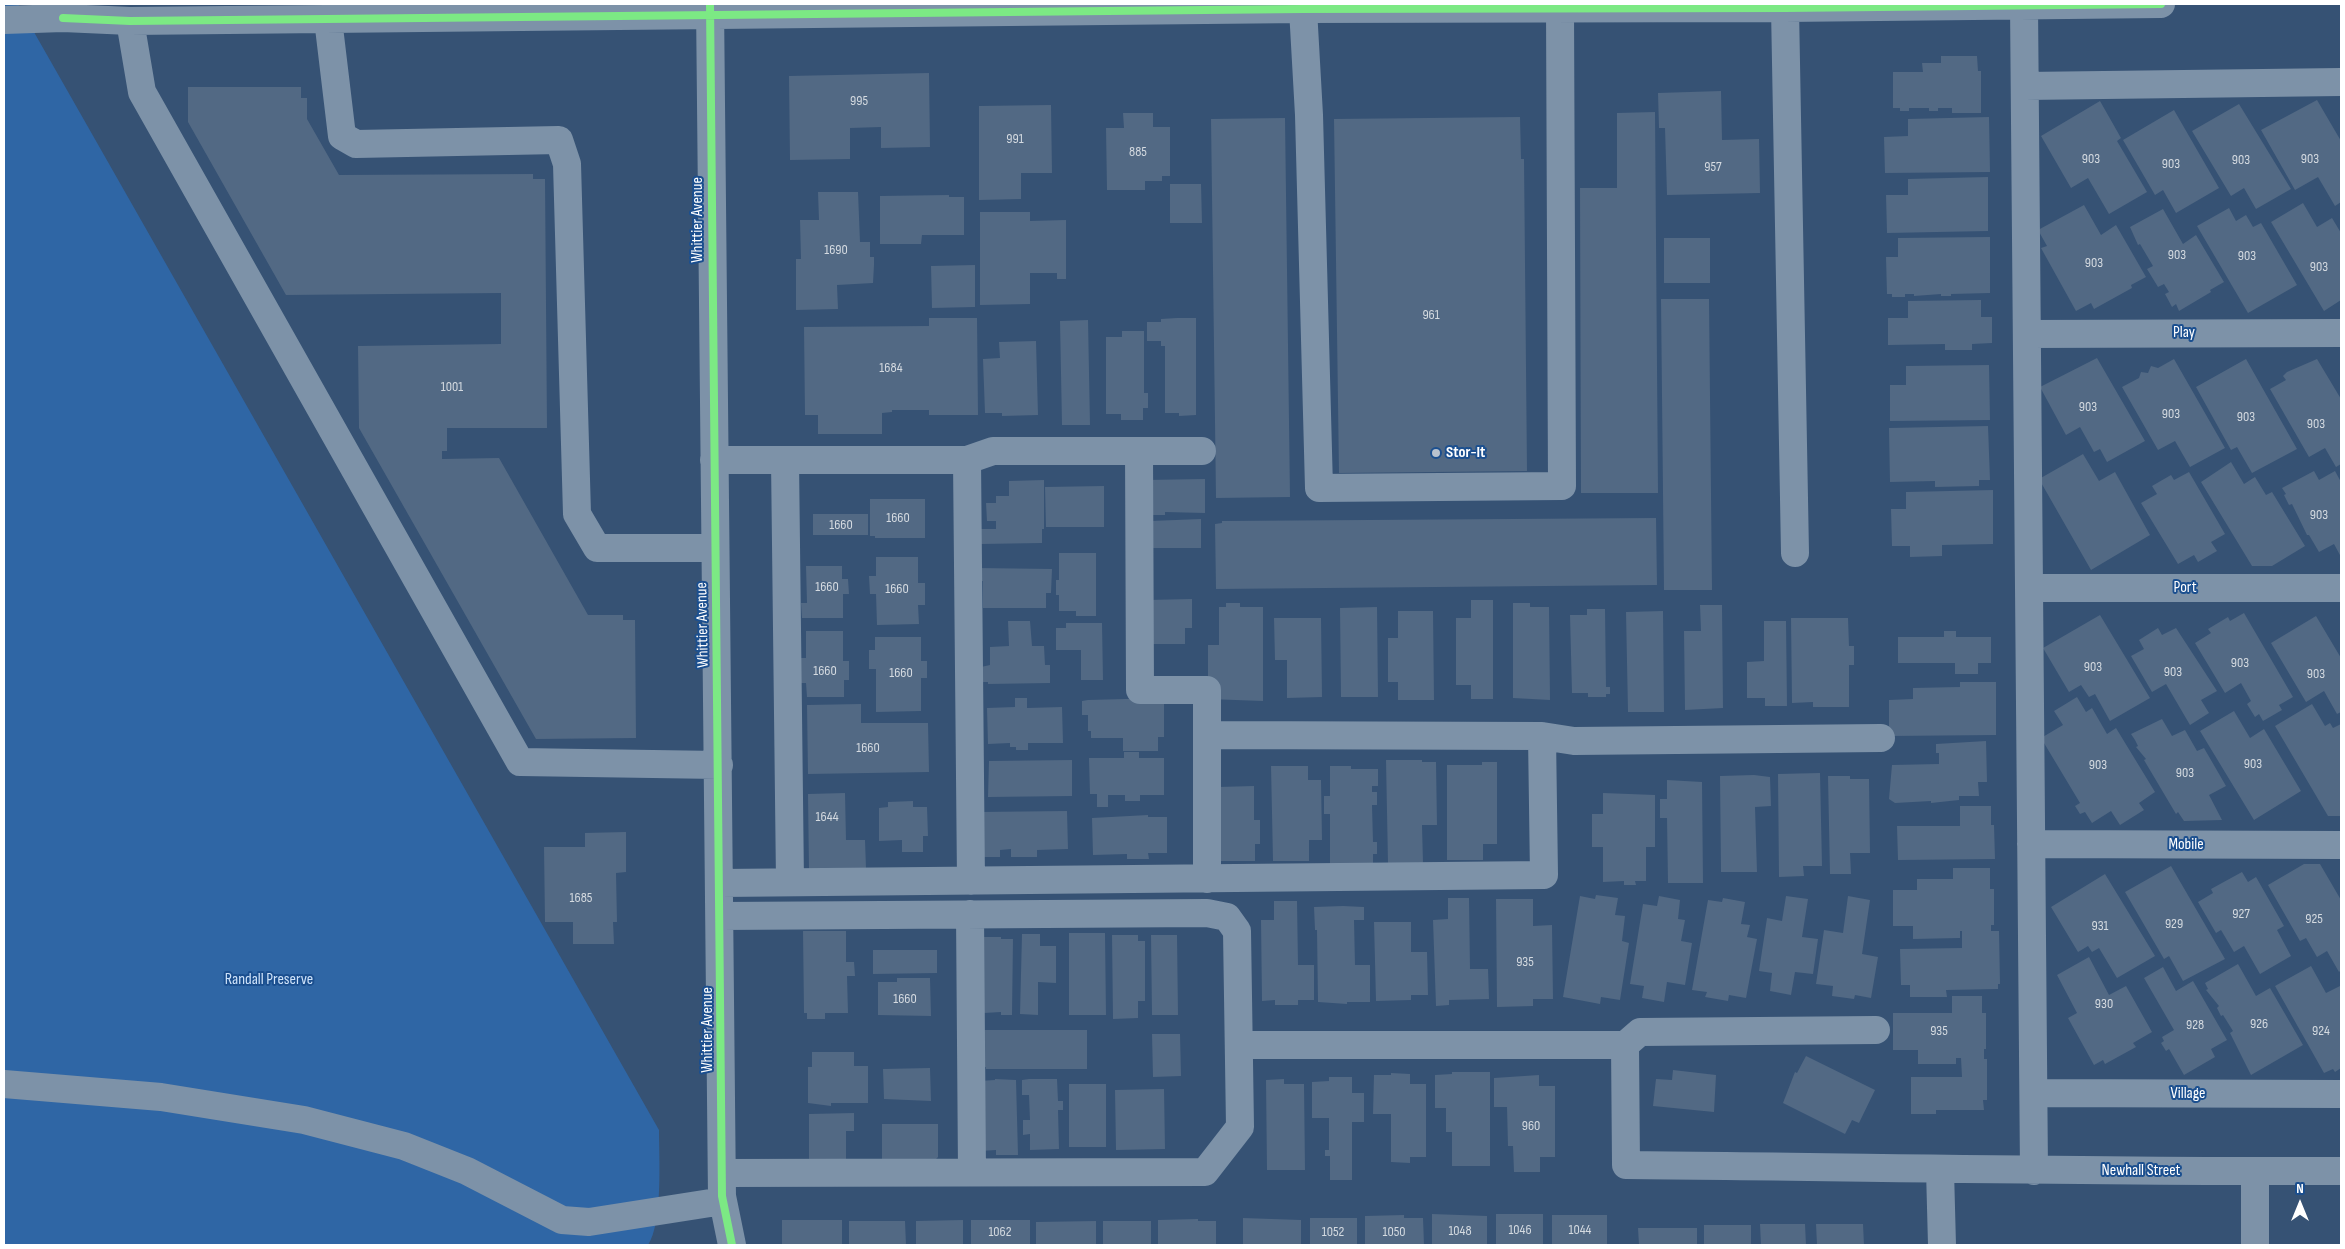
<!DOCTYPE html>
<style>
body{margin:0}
#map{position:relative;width:2345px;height:1249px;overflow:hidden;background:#365274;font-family:"Sofia Sans Condensed",sans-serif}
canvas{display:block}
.frame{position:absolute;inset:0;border:5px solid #fff;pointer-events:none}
.north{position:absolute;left:2275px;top:1179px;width:50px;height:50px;-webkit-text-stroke:4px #1b4f8f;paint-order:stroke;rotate:0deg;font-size:14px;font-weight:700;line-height:20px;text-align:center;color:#fff}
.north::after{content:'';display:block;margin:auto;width:18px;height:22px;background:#fff;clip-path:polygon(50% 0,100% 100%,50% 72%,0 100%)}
</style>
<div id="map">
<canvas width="2345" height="1249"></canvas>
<div class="frame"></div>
<div class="north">N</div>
</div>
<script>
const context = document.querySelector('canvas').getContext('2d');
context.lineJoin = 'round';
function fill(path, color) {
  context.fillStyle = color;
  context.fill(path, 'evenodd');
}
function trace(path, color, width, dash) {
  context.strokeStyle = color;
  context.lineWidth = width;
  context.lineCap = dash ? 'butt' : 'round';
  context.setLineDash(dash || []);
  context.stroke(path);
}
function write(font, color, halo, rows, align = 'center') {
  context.font = font + ' "Sofia Sans Condensed",sans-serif';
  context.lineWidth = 4;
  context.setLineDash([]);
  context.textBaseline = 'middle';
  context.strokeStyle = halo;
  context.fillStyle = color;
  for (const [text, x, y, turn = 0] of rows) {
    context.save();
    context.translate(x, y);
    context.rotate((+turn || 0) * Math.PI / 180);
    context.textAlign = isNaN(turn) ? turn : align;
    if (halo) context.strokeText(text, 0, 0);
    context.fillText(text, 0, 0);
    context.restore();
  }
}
const green = new Path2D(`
 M4 4H18L659 1130C659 1159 663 1222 648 1245H4Z`);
const building = new Path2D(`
 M1941 56H1977L1978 71H1981V113H1952V108H1938V111H1929V108H1909V111H1900V108H1893V72H1923L1922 63H1941Z
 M929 73 930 147 881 148V127L850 128V159L790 160 789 76Z
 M188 87H301V98H307V119L339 175 533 174V179H545L547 428H447V451H442V459L499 458 588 615H623V620H635L636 738 536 739 359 428 358 346 501 344V293L286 295 188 122Z
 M1721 91 1722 140 1759 139 1760 193 1667 195 1665 128H1659L1658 93Z
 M2317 100 2341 141V202L2335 206 2318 177 2295 190 2261 130Z
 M2100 101 2121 138 2117 141 2147 192 2109 214 2088 178 2071 188 2041 136Z
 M2239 104 2291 189 2256 209 2244 188 2231 196 2192 131Z
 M1051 105 1052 173H1021V199L979 200V106Z
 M2174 110 2219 188 2176 213 2163 190 2155 195 2123 140Z
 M1655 112 1658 493H1581L1580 188H1617V113Z
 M1123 113H1153V127H1170V176H1162V181H1145V190H1107L1106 128H1124Z
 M1520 117 1521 159H1524L1527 471 1339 473 1334 119Z
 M1989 117 1990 172 1885 173 1884 137 1908 136V119Z
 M1285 118 1290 497 1216 498 1211 119Z
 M1988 177V231L1887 233 1886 195H1908V179Z
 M1170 184H1201L1202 223H1170Z
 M818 192H858L860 242H870V257H874V265L873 283 837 285 838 309 796 310V259H801L800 220H819Z
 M949 195V197H964V235H922L921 244H880V196Z
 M2303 203 2317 227 2332 218 2341 233V300L2324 311 2271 222Z
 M2084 205 2101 235 2116 225 2146 277 2131 285 2132 288 2094 309 2091 303 2076 311 2041 248 2047 246 2038 230Z
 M2229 208 2236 221 2246 215 2253 227 2261 223 2297 285 2248 313 2197 226Z
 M2163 209 2183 244 2196 235 2224 282 2210 290 2211 292 2179 311 2176 304 2172 307 2165 294 2169 292 2164 284 2158 287 2147 269 2153 266 2140 244 2138 245 2130 227Z
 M980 212H1030V221L1066 220V279H1057V273H1030V304L980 305Z
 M1990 237V293L1951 294V296H1941V294L1914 296V294H1905V297H1892V294H1887L1886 257H1898V238Z
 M1664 238H1710V283H1664Z
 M975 265V307L932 308 931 266Z
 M1661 299H1709L1712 590H1664Z
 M1981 300V317H1992V343L1972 344V350H1945V344L1888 345V318H1908V301Z
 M929 318H977L978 415H929V410H892V412L882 413V434H818V415H805L804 327 929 326Z
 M1177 318H1196V415L1179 416V413H1165V346H1161V341H1147V322H1161V319Z
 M1088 320 1090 425H1062L1060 321Z
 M1122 331H1144V393H1148V408H1143V420H1121V414H1106V337H1122Z
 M1036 341 1038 415 1002 416V413H985L983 359 1000 358 999 342Z
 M2097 358 2145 441 2107 462 2100 449 2094 452 2080 427 2066 435 2040 387Z
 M2174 359 2225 448 2190 467 2175 441 2158 450 2122 387 2139 378 2141 372 2148 373 2151 366 2158 368Z
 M2246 359 2297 449 2252 473 2237 447 2231 450 2196 387Z
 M2317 359 2341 399V464L2336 467 2325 448 2309 457 2270 389 2286 380 2283 376 2287 372Z
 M1989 365 1990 420 1890 421V385H1906V366Z
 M1988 426 1990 480H1979V486L1935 487V481L1890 482 1889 428Z
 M2083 454 2099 481 2115 472 2150 535 2091 570 2039 479Z
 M2231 462 2244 484 2255 477 2266 495 2272 492 2305 546 2272 566H2252L2201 482Z
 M2314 471 2319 480 2335 471 2341 482V557L2334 544 2319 552 2309 535H2307L2292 504 2289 505 2284 495 2286 494 2282 488Z
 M2189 472 2225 534 2211 542 2217 551 2198 562 2194 555 2178 564 2141 503 2157 494 2152 486 2171 475 2174 480Z
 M1205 479V513L1165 512V515H1147L1145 480Z
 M1044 480V529H1042V543L981 544V529H996V521H987L986 503H996V496H1009V481Z
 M1104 486V527H1046L1045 487Z
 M1993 490V544L1942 545V556L1910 557V546H1892L1891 509H1906V492Z
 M870 499H925V538H875V536H870Z
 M813 514H868V535H813Z
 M1656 518 1657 585 1216 589 1215 524 1222 523V521Z
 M1201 519V548H1153L1150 521Z
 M1059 553H1096V616H1076V611H1059V595H1056V580H1059Z
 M876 557H918V583H925V605H918L919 624 877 625 876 594H870L869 576H876Z
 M806 566H842V579H848L849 594H843V618H802L801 603H807Z
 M977 568 1052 569 1051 593H1046V608H983V581H977Z
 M1192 599V628H1185V644H1147V600Z
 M1471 600H1493V699H1471V685H1456V618H1471Z
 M1226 603H1240V607H1263V701L1208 699V645H1219V607H1226Z
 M1513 603H1530V607H1549L1550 700 1513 698Z
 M1700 605H1722L1723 708 1685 710 1684 631H1701Z
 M1377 607 1378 697H1341L1340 608Z
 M1587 609H1605L1606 687H1610V694H1606V697H1588V693H1572L1570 615H1587Z
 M1398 611H1433L1434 700H1398V682H1388V638H1398Z
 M1663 611 1664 712H1628L1626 612Z
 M2244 613 2293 697 2279 705 2282 710 2263 721 2259 714 2255 717 2247 704 2251 701 2241 683 2225 693 2195 643 2211 633 2208 629 2228 617 2230 621Z
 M2100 615 2150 698 2110 721 2095 694 2089 697 2081 685 2069 692 2043 648Z
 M2316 616 2341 658V712L2337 714 2324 691 2306 702 2271 643Z
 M1274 618H1321L1322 697 1287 698V660H1275Z
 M1791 618H1848L1849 646H1854V665H1849V707H1813V702L1792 703Z
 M1008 621H1030L1032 646H1044L1045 665H1050V683L988 684V682H981V667L990 665V647L1009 646Z
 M1764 621H1786L1787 706H1765V698H1747V662L1764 661Z
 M1066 623H1102L1103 680H1081V650H1056V628H1066Z
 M2158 628 2162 635 2176 628 2217 691 2201 700 2209 713 2190 725 2166 684 2152 692 2131 656 2144 649 2139 640Z
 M806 631H843V661H849V680H844V697H807L806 683H801V658H806Z
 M1944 631H1956V637H1991V663H1978V674H1955V663H1898V637H1944Z
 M875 637H921V661H927V678H921V711L876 712V669H869V650H875Z
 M1960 682H1996V735L1889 736V700L1913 699V688L1960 687Z
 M2077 697 2086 712 2092 708 2107 734 2116 728 2155 792 2139 803 2144 810 2120 825 2111 811 2092 823 2085 812 2080 814 2075 806 2080 803 2041 738 2063 725 2054 711Z
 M1015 698H1027V708L1062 707 1063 743H1028V750H1016V747H1010V743L988 744 987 708 1015 707Z
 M1164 698V737H1158V751H1123V738H1091V731H1088V715H1082V701L1088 700Z
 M861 704V723H928L929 772 808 774 807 705Z
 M2312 704 2325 726 2330 723 2333 728 2341 724V816H2328L2275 726Z
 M2234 711 2250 738 2264 729 2301 791 2254 820 2200 731Z
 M2162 719 2172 736 2185 730 2197 751 2204 748 2226 786 2209 795 2222 820 2184 821 2178 812 2176 814 2144 760 2146 759 2136 747 2138 746 2135 740 2131 734Z
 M1986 741 1987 782H1978L1979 796H1959V800L1931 803V801L1895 803 1889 799 1892 765 1939 764V753H1936V744Z
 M1124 752H1139V758H1164V795H1140V801H1125V795H1108V807H1097V794H1090L1089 758H1124Z
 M1072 760V796L988 797 989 761Z
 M1386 760H1422V762H1436L1437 825H1422L1423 863 1388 864Z
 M1482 762H1497V844H1483V860H1447V765H1482Z
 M1271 766H1308V780H1321L1322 840H1309V861H1273Z
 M1330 766H1351V769H1378V786H1372V792H1377V805H1372L1373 842H1377V854H1373V864H1330V814H1324V796H1330Z
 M1820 773 1822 866H1803L1804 876 1779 877 1778 774Z
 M1754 775 1770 777 1771 806 1755 807 1757 872H1721L1720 776Z
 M1828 776H1850V779H1869L1870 853H1850L1851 874H1830Z
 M1667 780 1702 782 1703 883H1668L1667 818H1660V799H1667Z
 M1254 786V820H1260V844H1255V861H1218V787Z
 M845 793 846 840H865L866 868 809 870 808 794Z
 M1603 793 1655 795V847H1646V881H1635L1636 885H1624V881L1603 882V847H1592V814H1603Z
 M913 801V807H927L928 836H923V852H902V840L879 841V808L888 807V802Z
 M1960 806H1991V825H1994L1995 859 1898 860 1897 826H1960Z
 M1067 811 1068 849 1037 850V857H1011V849L1000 850V857H981L979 812Z
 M1148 815V817H1167V853H1148L1149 859H1127V854L1093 855 1092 818Z
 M626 832V872L616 873 617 922H613L614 944H573V922H545L544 847H585V833Z
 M2304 864H2320L2341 900V970L2339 972 2327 951 2317 957 2306 938 2300 941 2268 885Z
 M2171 866 2225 959 2183 981 2169 956 2164 959 2125 892Z
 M1953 868H1990V889H1994V925H1991V931H1999L2000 984H1998V989L1946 990 1947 997H1910V985H1901L1900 949 1962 948V931H1960V938L1913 939V926H1893V890H1917V879H1953Z
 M2242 872 2248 882 2256 877 2284 926 2277 930 2291 956 2260 974 2244 946 2234 952 2221 930 2216 933 2198 902 2213 893 2211 889Z
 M2105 874 2155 956 2117 978 2099 948 2092 952 2088 946 2078 952 2051 907Z
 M1596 895 1618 898 1615 915 1625 916 1622 941 1629 943 1620 1000 1601 997 1600 1004 1563 997 1580 896 1595 899Z
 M1659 896 1680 900 1678 919 1685 920 1681 941 1692 943 1685 985 1667 982 1664 1002 1642 998 1644 986 1630 984 1643 904 1657 906Z
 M1786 896 1808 899 1802 937 1818 939 1813 974 1795 972 1791 995 1770 991 1772 973 1759 971 1767 918 1782 921Z
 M1848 896 1870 900 1862 954 1878 957 1871 998 1855 995 1854 999 1832 996 1833 986 1816 984 1824 930 1843 933Z
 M1448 898H1469L1470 969H1488L1489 999 1449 1000V1005L1436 1006 1433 920 1448 919Z
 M1723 898 1745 902 1741 924 1750 925 1747 937 1757 939 1746 998 1729 995 1728 1001 1705 997 1707 992 1692 990 1708 900 1722 902Z
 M1496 899H1533V926L1552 925 1553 999H1533V1006L1497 1007Z
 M1274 901H1297L1298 965H1314V1000H1298V1005H1275V1000L1262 1001 1261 920H1274Z
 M1343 906 1364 907V920H1354L1355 965H1370V1002H1347V1004L1318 1002 1317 930H1315L1314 907Z
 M1374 922H1411V952H1427L1428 995H1411V1000L1376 1001Z
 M803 931H846V962H854L855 976H847L848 1013H825V1019H807V1013H804Z
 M1069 933H1105L1106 1015H1069Z
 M1022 934H1040V946H1056V983L1038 982V1015L1020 1014Z
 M1112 935H1138V941H1145V1001H1138V1018L1113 1019Z
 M1151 935H1177L1178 1015H1152Z
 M979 937H1001V939H1013L1012 1015H1001V1012L984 1013Z
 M873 950H937V973L873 974Z
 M2089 957 2109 995 2126 986 2152 1032 2133 1043 2136 1047 2105 1064 2103 1060 2094 1065 2068 1018 2077 1013 2057 975Z
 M2238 964 2256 996 2270 988 2303 1045 2251 1075 2230 1033 2233 1031 2223 1015 2221 1016 2217 1008 2219 1006 2206 990 2208 989 2205 983Z
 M2311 966 2326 993 2340 986 2341 989V1068L2335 1072 2333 1069 2324 1073 2275 986Z
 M2163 967 2176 991 2193 981 2227 1040 2211 1049 2215 1057 2184 1075 2169 1049 2166 1051 2161 1043 2164 1041 2162 1037 2174 1030 2144 978Z
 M897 978H930L931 1016 878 1015V982H897Z
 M1952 996H1982V1013H1986V1049H1984V1059H1987V1100H1983L1984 1110H1936V1114H1911V1077H1962L1961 1058H1956V1064H1918V1050H1893V1013H1952Z
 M985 1030H1087V1069H986V1067H974V1031Z
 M1152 1034H1180L1181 1076 1153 1077Z
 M812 1052H854V1066H868V1103H831V1106L808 1103V1067H812Z
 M1806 1056 1875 1090 1859 1123 1852 1120 1845 1134 1783 1103 1795 1072 1797 1073Z
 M930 1068 931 1101 884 1099 883 1069Z
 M1673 1070 1716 1075 1714 1112 1653 1106 1656 1079 1672 1080Z
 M1452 1072H1490V1166H1452V1132H1446V1108H1435V1075L1452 1074Z
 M1391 1073 1410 1074V1084H1426V1157H1410V1163L1391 1162V1114H1373L1374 1075H1391Z
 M1539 1075V1086H1555V1157H1540V1172H1514L1513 1146H1508L1507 1107H1494V1078Z
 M1329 1077H1352V1093H1364V1122H1352V1180H1330V1156H1325V1150H1329V1118H1312V1082L1329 1081Z
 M995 1079 1016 1080 1018 1155H996V1150L980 1151 979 1081 995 1080Z
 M1029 1079H1057L1058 1101H1063V1110H1058L1059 1149 1030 1150V1134L1023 1135V1120H1030L1029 1095H1022V1080Z
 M1284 1079V1084H1304L1305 1170H1267L1266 1080Z
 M1069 1084H1106V1147H1069Z
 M1164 1089 1165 1149 1116 1150 1115 1090Z
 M854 1113V1131H846V1166H809V1114Z
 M882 1124H938V1157L932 1163H882Z
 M1432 1214 1487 1216V1245H1432Z
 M1496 1214H1543V1245H1496Z
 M1404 1215V1218H1423L1424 1245H1365V1216Z
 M1552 1215H1607V1245H1552Z
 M1243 1218 1301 1220V1245H1243Z
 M1310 1218H1357V1245H1310Z
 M1198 1219V1221H1216V1245H1158V1220Z
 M782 1220H842V1245H782Z
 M963 1220V1245H916V1221Z
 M971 1220H1030V1245H971Z
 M849 1221H905L906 1245H849Z
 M1096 1221V1245H1036V1222Z
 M1103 1221H1151V1245H1103Z
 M1760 1224H1805L1806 1245H1761Z
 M1816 1224H1863L1864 1245H1817Z
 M1704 1225H1751V1245H1704Z
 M1638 1228H1697V1245H1639Z`);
const minor = new Path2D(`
 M710 4 722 1196 732 1245
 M2024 5 2034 1171
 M1785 8 1795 553
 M1303 9 1309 115 1319 488 1562 486 1560 9
 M328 19 342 136 356 144 559 140 567 164 577 514 597 548H715
 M4 20 63 18 130 21 1303 9 1785 8 2161 4
 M130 21 142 92 520 762 719 765
 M2025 86 2341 82
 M2027 334 2341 333
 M1139 451 1140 690H1207V879
 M714 460H967L993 451H1202
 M785 460 790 882
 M967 460 971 881
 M2029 588H2341
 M1207 735 1542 736 1574 741 1881 738
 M2031 844 2341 845
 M721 883 1544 875 1542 736
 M970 914 972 1172
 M721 916 1207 913 1227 917 1237 931 1240 1127 1205 1172 722 1173
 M1239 1045H1625L1640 1032 1876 1030
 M1625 1045 1626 1165C1865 1167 2103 1172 2341 1171
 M4 1084 161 1097 304 1120 404 1146 467 1171 562 1220 589 1222 723 1201
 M2034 1093 2341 1094
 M1940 1170 1942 1245
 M2255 1171V1245`);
const cycleway = new Path2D(`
 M710 4 722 1196 732 1245
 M63 18 130 21 1303 9 1785 8 2161 4`);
const markers = [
 [1436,453,5,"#b9c2ce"]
];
const numberNames = [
 ["995",859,101],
 ["991",1015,139],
 ["885",1138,152],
 ["903",2091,159],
 ["903",2310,159],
 ["903",2241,160],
 ["903",2171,164],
 ["957",1713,167],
 ["1690",836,250],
 ["903",2177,255],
 ["903",2247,256],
 ["903",2094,263],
 ["903",2319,267],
 ["961",1431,315],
 ["1684",891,368],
 ["1001",452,387],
 ["903",2088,407],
 ["903",2171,414],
 ["903",2246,417],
 ["903",2316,424],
 ["903",2319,515],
 ["1660",898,518],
 ["1660",841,525],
 ["1660",827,587],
 ["1660",897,589],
 ["903",2240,663],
 ["903",2093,667],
 ["1660",825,671],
 ["903",2173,672],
 ["1660",901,673],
 ["903",2316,674],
 ["1660",868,748],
 ["903",2253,764],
 ["903",2098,765],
 ["903",2185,773],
 ["1644",827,817],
 ["1685",581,898],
 ["927",2241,914],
 ["925",2314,919],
 ["929",2174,924],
 ["931",2100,926],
 ["935",1525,962],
 ["1660",905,999],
 ["930",2104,1004],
 ["926",2259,1024],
 ["928",2195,1025],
 ["935",1939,1031],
 ["924",2321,1031],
 ["960",1531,1126],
 ["1046",1520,1230],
 ["1044",1580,1230],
 ["1048",1460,1231],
 ["1062",1000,1232],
 ["1052",1333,1232],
 ["1050",1394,1232]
];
const streetNames = [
 ["Whittier Avenue",698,220,-90],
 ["Play",2184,333],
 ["Port",2185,588],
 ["Whittier Avenue",703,625,-91],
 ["Mobile",2186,845],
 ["Whittier Avenue",708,1030,-90],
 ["Village",2188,1094],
 ["Newhall Street",2141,1171]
];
const poiNames = [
 ["Stor-It",1446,453]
];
const parkNames = [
 ["Randall Preserve",269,980]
];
fill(green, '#2f66a5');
fill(building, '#526984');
trace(minor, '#7d92a8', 28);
trace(cycleway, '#7ce984', 8);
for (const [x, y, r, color] of markers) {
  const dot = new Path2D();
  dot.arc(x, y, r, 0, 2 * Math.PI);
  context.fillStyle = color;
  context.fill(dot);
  trace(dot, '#1b4f8f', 2);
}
write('14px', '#d4dae0', null, numberNames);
write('16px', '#fff', '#1b4f8f', streetNames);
write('bold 16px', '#fff', '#1b4f8f', poiNames, 'left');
write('16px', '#cfe3fa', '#1b4f8f', parkNames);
</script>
